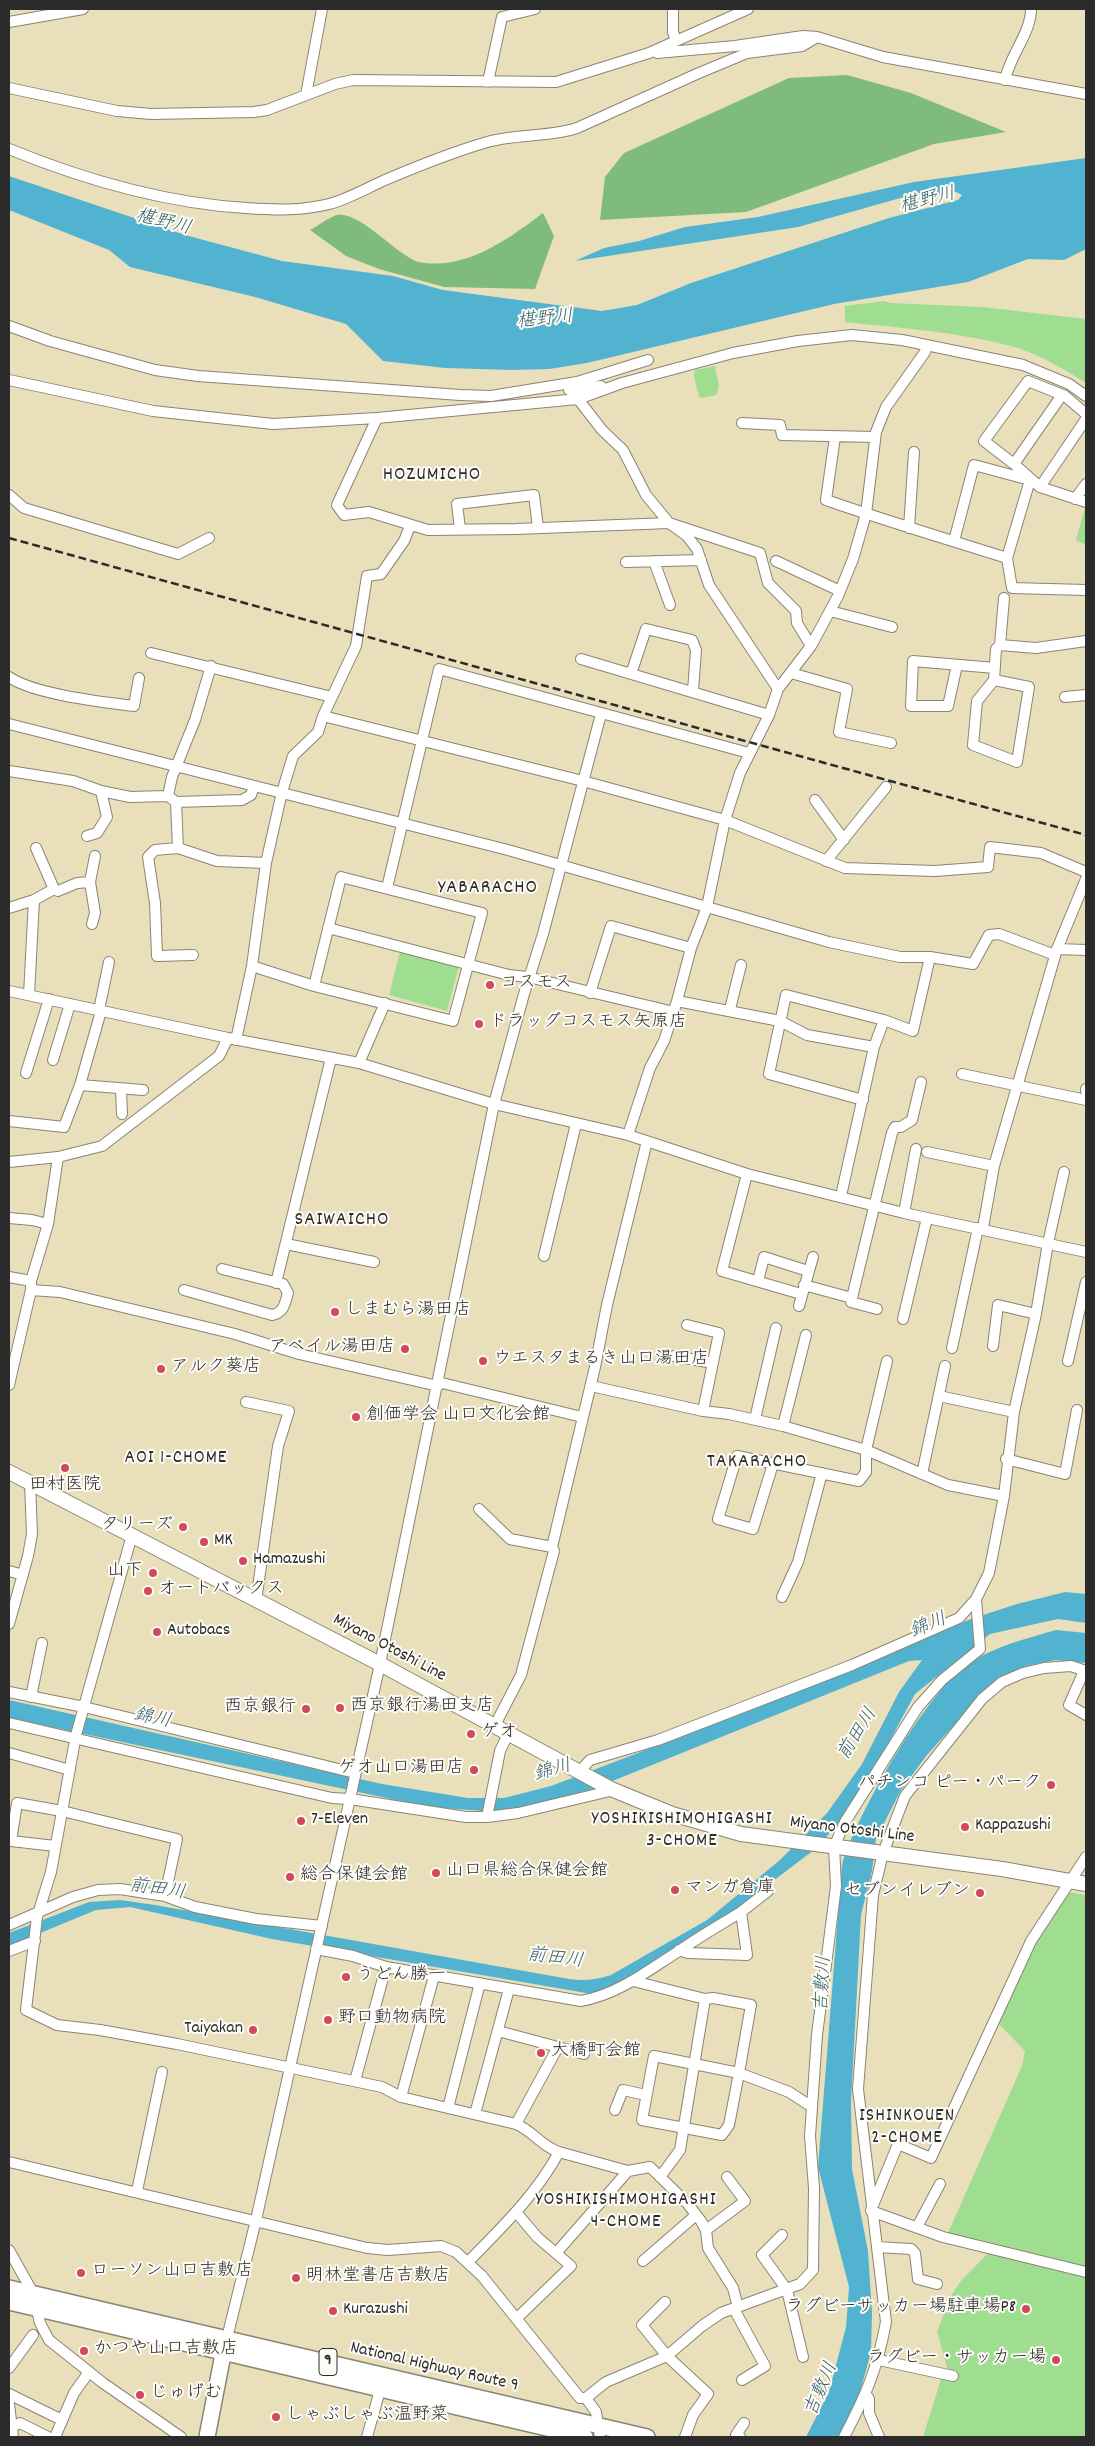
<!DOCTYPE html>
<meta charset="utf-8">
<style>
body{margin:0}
#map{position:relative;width:1095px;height:2446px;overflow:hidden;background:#e9dfbb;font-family:Dekko,sans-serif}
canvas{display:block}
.frame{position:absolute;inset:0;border:10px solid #2b2b2b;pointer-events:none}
</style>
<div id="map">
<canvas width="1095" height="2446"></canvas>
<div class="frame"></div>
</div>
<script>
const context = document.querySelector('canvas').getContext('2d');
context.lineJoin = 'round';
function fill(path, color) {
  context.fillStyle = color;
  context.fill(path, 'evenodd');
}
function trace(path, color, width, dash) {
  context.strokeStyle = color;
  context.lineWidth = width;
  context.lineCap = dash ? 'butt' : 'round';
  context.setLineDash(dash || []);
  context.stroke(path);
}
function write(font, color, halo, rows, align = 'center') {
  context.font = font + ' Dekko,"Klee One",sans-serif';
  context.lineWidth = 4;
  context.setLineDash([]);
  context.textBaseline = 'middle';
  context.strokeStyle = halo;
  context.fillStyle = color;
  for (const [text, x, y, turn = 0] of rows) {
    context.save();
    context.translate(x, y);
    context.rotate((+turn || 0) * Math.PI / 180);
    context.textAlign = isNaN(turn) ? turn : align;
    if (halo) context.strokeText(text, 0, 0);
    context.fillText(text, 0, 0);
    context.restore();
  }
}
const green = new Path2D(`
 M885 301 890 303 982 307 1086 319V383C1064 369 1037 353 1011 346 958 332 900 328 845 322V306Z
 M715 366 719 387 716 395 702 398 699 397 694 376 695 370Z
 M1086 504V545L1076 540Z
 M400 952 459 966 447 1011 389 995Z
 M1068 1892 1086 1895V2437H923L941 2379 948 2371 937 2331 952 2294 961 2281 997 2244 948 2233 1022 2066 1025 2051 998 2023 1029 1951Z`);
const forest = new Path2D(`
 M847 75 911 93 1006 132 934 144 746 212 600 220 605 177 624 153 789 78Z
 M543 213 554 236 535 289 444 287 379 269 346 256 310 230C318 226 329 217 337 215 361 211 398 257 419 262 466 271 508 239 543 213Z`);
const water = new Path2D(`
 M1086 158V249L1064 260 1028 259 968 282 834 304 587 363 549 369 512 370 445 368 383 361 346 324 255 297 130 267 109 250 9 210V176L185 235 282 261 393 276 443 290 602 311 637 305 691 283 889 218 958 200 962 195 956 192 940 195H911L798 227 575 261 604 248 639 241 685 227 758 217 914 182Z
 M1065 1592 1086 1594V1623L1058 1619 990 1634 915 1694 883 1753 841 1821 814 1850 716 1924 619 1984 592 1994 272 1939 130 1907 96 1910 9 1946V1933L89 1902 120 1900 155 1905 569 1979C584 1981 596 1980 611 1975L707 1920 780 1860 827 1813 862 1764 899 1692 922 1660 909 1661 578 1795 526 1808 498 1812 429 1807 9 1718V1700L382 1784 468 1798H504L551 1786 630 1756 877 1659 971 1619 1017 1604Z
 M1056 1630 1086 1633V1663L1056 1660 1026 1666 1004 1678 973 1704 927 1755 901 1790 876 1839 872 1871 861 1915 851 2102 852 2169 868 2251 872 2313 871 2352 856 2407 840 2437H806L829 2392 846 2327 849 2287 818 2167 842 1865C855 1817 928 1688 971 1662 996 1646 1028 1638 1056 1630Z`);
const minor = new Path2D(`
 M673 9V32L676 41
 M9 22 83 9
 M657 53 735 46 803 36 817 37 883 57 1086 94
 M1005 80C1010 55 1031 33 1031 9
 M488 82 502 17 535 9
 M9 88 117 111 151 114 254 112 267 110 335 84 353 80 556 82 649 53 748 9
 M306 95 322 9
 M9 149C85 180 163 203 246 208 275 210 302 211 329 204 348 199 367 188 385 180 418 166 450 153 484 143 515 133 547 138 577 128L699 73 747 53 802 46 817 37
 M9 326 50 341 155 370 198 376 460 395 491 396 577 382 648 360
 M9 380 153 411 273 424 377 418 578 399 622 383 733 353 798 341 852 335 902 340 1023 365 1069 384 1086 396
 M569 390 601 386
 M1062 395 1014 464 1040 487 1086 502
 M578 399 602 430 623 450 646 495 669 523 687 536 697 549 709 585 778 689
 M377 418 337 505 344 515 369 512 428 530 516 529 669 523 760 553 768 583 796 611 797 623 811 646
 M742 423 780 425 782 435 875 437
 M835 437 826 500C886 521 947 539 1007 558L1012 588 1086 590
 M1014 464 984 441 1028 381 1065 396 1086 414
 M1040 487 1086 419
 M9 495 24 508 178 554 209 538
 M1075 499 1086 484
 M909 528 914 452
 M460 529 457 504 534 495 538 528
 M954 541 974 465 1030 480 1007 558
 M654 561 670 605
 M776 561 840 591
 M626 562 701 560
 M1004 598 1000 645 1036 648 1086 641
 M830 611 892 627
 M151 653 332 697
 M581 659 769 715
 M957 665 948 706H911L913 661 995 668
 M791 673 847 689 839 732 891 743
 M631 674 646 629 692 640 696 650 693 691
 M9 677C33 694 102 702 134 706L139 678
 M994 680 1029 687 1017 762 973 745 977 701 994 680 996 649 1000 645
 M1065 697 1086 695
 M323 716 583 781 725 820 845 868 935 871 988 867 990 847 1041 853 1086 872
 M9 724 508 850 829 942 900 957H930L973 964 989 935 999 934 1055 955
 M9 771 73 781 101 791 130 797 168 796 176 802 242 800 251 795 254 786
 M168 796 172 777 195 720 211 666
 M815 800 844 840
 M176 802 178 848
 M87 836 97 833 107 817 101 791
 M36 848 54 889
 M826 861 886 787
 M90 882 95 856
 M387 888 439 669 749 753
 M9 908 34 900
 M328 928 509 975 528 977 674 1012
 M1057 949 1086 950
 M193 955 157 956 155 903 148 857 155 850 178 848 217 861 266 863
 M252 966 314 986 453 1021 482 913 341 877 314 986
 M9 991 228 1038 359 1063 494 1104 628 1135 747 1174 904 1213 1086 1252
 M590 993 611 926 691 948
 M29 995 34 900 54 889 58 891 77 883 90 882 95 913 92 924
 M677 1001 780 1021 807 1035 874 1047
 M730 1009 741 965
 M99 1010 109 962
 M236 1040 252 966 266 863 282 792 293 756 318 732 323 716 356 646 367 576 381 574 404 541 410 526
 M53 1060 70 1004
 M359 1063 385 1003
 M26 1073 49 999
 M962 1074 1086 1100
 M80 1085 143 1090
 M1086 1089V1091
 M121 1090 122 1114
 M863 1100 769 1074 786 995 884 1020 913 1031 930 957
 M9 1121 64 1127 80 1085 101 1011
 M628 1135 650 1068 664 1041 677 1001 691 948 707 907 725 820 740 773 769 715 778 689 811 646 838 596 853 559 866 514 876 432 886 407 925 352 926 345
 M927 1152 994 1166
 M9 1162 58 1157 102 1146 219 1056 228 1038
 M747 1174 722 1271 801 1294
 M841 1196 874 1047 884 1020
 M904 1213 916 1149
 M9 1218 32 1220 48 1224
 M983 1228 994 1166 1057 949 1086 879
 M286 1244 374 1262
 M544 1256 576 1124
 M9 1277 31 1281
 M758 1281 764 1257 808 1271
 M276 1283 331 1058
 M804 1285 852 1298
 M31 1290 60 1292 235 1334 299 1354 438 1386
 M184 1290 272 1315C284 1313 285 1303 288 1293L283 1284 222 1269
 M799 1306 813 1257
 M877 1309 851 1302 892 1133 895 1127H901L912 1120 921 1082
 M903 1319 927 1218
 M687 1325 719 1333 703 1411
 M993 1346 998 1305 1036 1314
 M952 1348 978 1228
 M674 1356 713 1363
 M1068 1361 1086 1282
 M438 1382 582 1417
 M9 1385 31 1290V1281L48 1224 58 1157
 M591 1386 703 1411 729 1414 783 1426 866 1450 948 1485 1004 1496
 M939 1396 1014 1412
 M246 1402 289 1411 278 1446 256 1601
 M755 1419 776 1328
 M783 1426 806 1335
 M1006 1459 1065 1474 1077 1410
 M773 1464 753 1529 718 1519 737 1456 859 1481 866 1472V1450L887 1361
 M922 1474 945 1366
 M479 1509 510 1539 552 1547
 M132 1535 76 1735 51 1872 37 1917 26 2010 57 2025 100 2030 177 2044 382 2087 401 2097 516 2124C533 2131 541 2146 559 2152L628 2171 650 2167 687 2203 701 2221 706 2230 708 2248 733 2288 738 2307
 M9 1571 23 1575
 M782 1597 798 1562 822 1473
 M9 1624 28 1556 32 1534 30 1483
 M1084 1671 1069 1705 1086 1715
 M9 1692 84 1707 355 1773
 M31 1697 42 1643
 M9 1723 332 1798 350 1799 466 1817H487L518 1813 614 1790
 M494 1727 521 1675 554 1551 552 1547 595 1367 607 1305 647 1141
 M9 1753 70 1770
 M580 1771 590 1760 658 1740 852 1665 959 1618 976 1599 989 1573 1004 1496 1014 1412 1036 1314 1048 1243 1064 1172
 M487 1817 500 1751 508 1734
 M55 1846 11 1841 17 1803 62 1811 177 1839 165 1896
 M741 1912 768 1891
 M9 1925 73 1897 98 1890 120 1889 165 1896 195 1907 256 1919 322 1926
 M316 1949 353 1956 386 1967 581 2001C619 1994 647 1971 679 1951 699 1937 720 1925 741 1912L747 1955 688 1953 679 1950
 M9 1951 35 1941
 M633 1981 705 1999 680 2150 660 2177
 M705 1999 713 1998 751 2005 739 2073 789 2092 812 2107
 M498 2031 584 2054
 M654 2056 739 2073 729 2125 722 2135 642 2120Z
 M355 2081 386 1967
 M401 2097 434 1976
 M448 2108 480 1983
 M615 2110 623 2090 646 2095
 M475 2114 509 1989
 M516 2124 558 2047
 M9 2162 367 2248 388 2250 441 2246 456 2252 482 2276 580 2398H586L606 2382 667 2356 702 2326 721 2313 800 2284 813 2270 814 2188 810 2136 817 2035 836 1886 834 1847 845 1822 918 1707 942 1680 980 1649 976 1599
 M137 2191 162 2072
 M871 2210 898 2144 931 2158 1031 1941 1086 1857
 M871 2211 943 2237 1086 2272
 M516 2212 537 2237 571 2266 517 2318
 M917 2227 940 2184
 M706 2230 745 2201 727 2177
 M782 2235 762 2255 787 2290 803 2357
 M877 2247 911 2249 915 2253 918 2279 937 2284
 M9 2250 33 2293 40 2323 49 2340 103 2383 181 2437
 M557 2252 628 2171
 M643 2261 696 2215
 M468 2262C501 2228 536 2195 559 2152
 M665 2302 642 2325 667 2356 708 2394 693 2415 685 2437
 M734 2309 765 2366 742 2380
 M227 2338 256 2220 380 1664 494 1104 524 994 543 934 601 714
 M879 2360 953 2376
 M9 2368 33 2335
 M9 2394 62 2420
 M866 2394 869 2399V2413L879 2437
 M586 2398 596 2412 600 2437
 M9 2404 13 2437
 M9 2428 20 2423 48 2437
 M55 2437 74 2393 89 2372
 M367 2437 380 2390
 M740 2437 736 2435 744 2423
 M844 2437C866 2395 877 2370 886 2322L858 2089 873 1895 883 1853 905 1796 982 1699 1002 1682 1023 1673 1044 1668 1071 1666 1086 1671`);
const major = new Path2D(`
 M9 1472 380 1664 611 1789 672 1814 741 1834 1002 1869 1086 1884`);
const highway = new Path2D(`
 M9 2288 647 2437
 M9 2302 585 2437
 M207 2437 225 2344`);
const rail = new Path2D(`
 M9 538 1086 835`);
const markers = [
 [490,985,5,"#d1495b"],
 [479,1024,5,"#d1495b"],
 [335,1312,5,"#d1495b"],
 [405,1349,5,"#d1495b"],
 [483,1361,5,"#d1495b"],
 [161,1369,5,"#d1495b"],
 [356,1417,5,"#d1495b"],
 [65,1468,5,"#d1495b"],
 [183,1527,5,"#d1495b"],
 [204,1542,5,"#d1495b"],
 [243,1561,5,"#d1495b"],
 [153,1573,5,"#d1495b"],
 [148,1591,5,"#d1495b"],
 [157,1632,5,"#d1495b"],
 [340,1708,5,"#d1495b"],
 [306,1709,5,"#d1495b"],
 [471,1734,5,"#d1495b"],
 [474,1770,5,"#d1495b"],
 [1051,1785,5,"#d1495b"],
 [301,1821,5,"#d1495b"],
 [965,1827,5,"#d1495b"],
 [436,1873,5,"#d1495b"],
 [290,1877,5,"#d1495b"],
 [675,1890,5,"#d1495b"],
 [980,1893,5,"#d1495b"],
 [346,1977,5,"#d1495b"],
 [328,2020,5,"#d1495b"],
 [253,2030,5,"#d1495b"],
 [541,2053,5,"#d1495b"],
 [81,2273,5,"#d1495b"],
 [296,2278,5,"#d1495b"],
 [1026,2309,5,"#d1495b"],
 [333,2311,5,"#d1495b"],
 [84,2351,5,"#d1495b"],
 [1056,2360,5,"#d1495b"],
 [140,2395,5,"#d1495b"],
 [276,2417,5,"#d1495b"]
];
const shields = [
 [328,2362,18]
];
const shieldNames = [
 ["9",328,2362]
];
const poiNames = [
 ["コスモス",500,985],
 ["ドラッグコスモス矢原店",489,1024],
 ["しまむら湯田店",345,1312],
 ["アベイル湯田店",395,1349,"right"],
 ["ウエスタまるき山口湯田店",493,1361],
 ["アルク葵店",171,1369],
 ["創価学会 山口文化会館",366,1417],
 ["田村医院",65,1487,"center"],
 ["タリーズ",173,1527,"right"],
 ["MK",214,1542],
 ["Hamazushi",253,1561],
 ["山下",143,1573,"right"],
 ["オートバックス",158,1591],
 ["Autobacs",167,1632],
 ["西京銀行湯田支店",350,1708],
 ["西京銀行",296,1709,"right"],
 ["ゲオ",481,1734],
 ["ゲオ山口湯田店",464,1770,"right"],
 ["パチンコ ピー・パーク",1041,1785,"right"],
 ["7-Eleven",311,1821],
 ["Kappazushi",975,1827],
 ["山口県総合保健会館",446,1873],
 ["総合保健会館",300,1877],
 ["マンガ倉庫",685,1890],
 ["セブンイレブン",970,1893,"right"],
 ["うどん勝一",356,1977],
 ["野口動物病院",338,2020],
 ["Taiyakan",243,2030,"right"],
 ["大橋町会館",551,2053],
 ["ローソン山口吉敷店",91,2273],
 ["明林堂書店吉敷店",306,2278],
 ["ラグビーサッカー場駐車場P8",1016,2309,"right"],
 ["Kurazushi",343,2311],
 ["かつや山口吉敷店",94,2351],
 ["ラグビー・サッカー場",1046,2360,"right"],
 ["じゅげむ",150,2395],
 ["しゃぶしゃぶ温野菜",286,2417]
];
const streetNames = [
 ["Miyano Otoshi Line",389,1649,28],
 ["Miyano Otoshi Line",852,1831,7],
 ["National Highway Route 9",434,2368,13]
];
const waterNames = [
 ["椹野川",928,202,-14],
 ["椹野川",163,224,14],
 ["椹野川",545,321,-6],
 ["錦川",929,1627,-22],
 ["錦川",152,1720,12],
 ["前田川",859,1735,-58],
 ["錦川",553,1772,-15],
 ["前田川",157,1891,8],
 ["前田川",555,1960,7],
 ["吉敷川",825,1984,-87],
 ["吉敷川",823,2390,-67]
];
const neighbourhoodNames = [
 ["AOI 1-CHOME",176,1459],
 ["YOSHIKISHIMOHIGASHI",682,1820],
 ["3-CHOME",682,1842],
 ["ISHINKOUEN",907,2117],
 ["2-CHOME",907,2139],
 ["YOSHIKISHIMOHIGASHI",626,2201],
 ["4-CHOME",626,2223]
];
const quarterNames = [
 ["HOZUMICHO",432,476],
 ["YABARACHO",488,889],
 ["SAIWAICHO",342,1221],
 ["TAKARACHO",757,1463]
];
fill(green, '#9fdd91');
fill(forest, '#7fbc7b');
fill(water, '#52b3d1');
trace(minor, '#8a8573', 12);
trace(major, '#8a8573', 16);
trace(highway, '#8a8573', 18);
trace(minor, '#fff', 10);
trace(major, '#fff', 14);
trace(highway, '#fff', 15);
trace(rail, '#2b2b2b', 2.5, [8, 4]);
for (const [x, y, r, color] of markers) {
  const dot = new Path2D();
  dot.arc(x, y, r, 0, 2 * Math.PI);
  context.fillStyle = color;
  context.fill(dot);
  trace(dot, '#fdfcf7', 2);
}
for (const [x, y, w] of shields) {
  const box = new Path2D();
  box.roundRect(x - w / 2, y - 13.5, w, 27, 4);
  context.fillStyle = '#fdfcf7';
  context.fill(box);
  trace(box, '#2b2b2b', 1);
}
write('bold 16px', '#2b2b2b', null, shieldNames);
write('18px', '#2b2b2b', '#fdfcf7', poiNames, 'left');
write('18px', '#2b2b2b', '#fdfcf7', streetNames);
write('italic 19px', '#3b616d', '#fdfcf7', waterNames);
context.letterSpacing = '1px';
write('19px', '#2b2b2b', '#fdfcf7', neighbourhoodNames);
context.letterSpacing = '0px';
context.letterSpacing = '1px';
write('20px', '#2b2b2b', '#fdfcf7', quarterNames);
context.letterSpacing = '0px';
</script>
